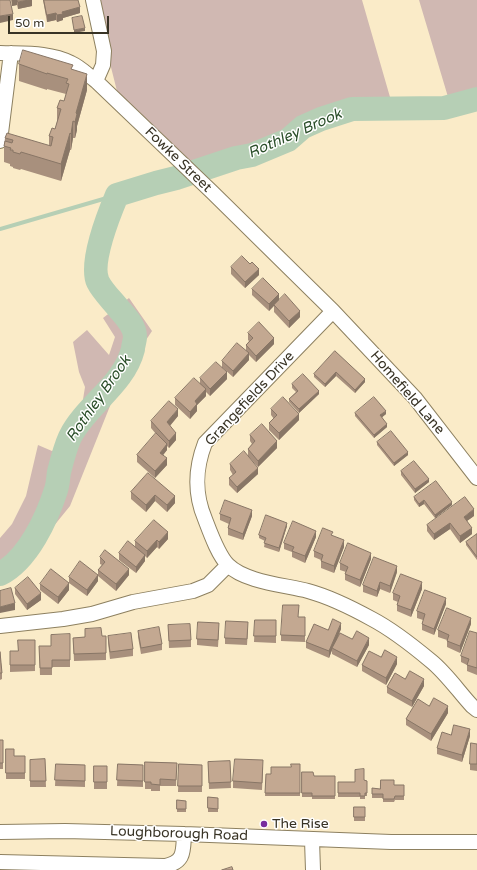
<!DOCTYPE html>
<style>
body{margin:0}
#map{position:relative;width:477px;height:870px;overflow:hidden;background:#faebc8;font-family:"Varela Round",sans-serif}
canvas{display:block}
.scale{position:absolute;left:8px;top:16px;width:101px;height:18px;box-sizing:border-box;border:2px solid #383325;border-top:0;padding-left:5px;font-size:12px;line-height:14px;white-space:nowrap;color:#383325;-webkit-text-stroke:3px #fff;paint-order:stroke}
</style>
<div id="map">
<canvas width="477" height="870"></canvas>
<div class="scale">50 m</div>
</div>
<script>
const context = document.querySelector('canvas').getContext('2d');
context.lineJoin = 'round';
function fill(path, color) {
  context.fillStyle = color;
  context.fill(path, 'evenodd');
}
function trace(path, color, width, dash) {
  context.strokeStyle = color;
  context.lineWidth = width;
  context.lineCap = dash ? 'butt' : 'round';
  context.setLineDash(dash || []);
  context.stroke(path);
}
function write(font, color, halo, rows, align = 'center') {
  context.font = font + ' "Varela Round",sans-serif';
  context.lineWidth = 3;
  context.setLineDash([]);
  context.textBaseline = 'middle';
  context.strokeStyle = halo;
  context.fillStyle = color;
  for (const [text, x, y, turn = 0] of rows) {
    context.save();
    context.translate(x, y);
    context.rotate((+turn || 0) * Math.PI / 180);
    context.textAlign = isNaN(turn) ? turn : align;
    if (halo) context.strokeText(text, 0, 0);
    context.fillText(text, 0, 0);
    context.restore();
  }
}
const green = new Path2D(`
 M94 0H362L392 104H372L330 110 302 123 285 137 250 151 235 153 191 166 118 95Z
 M419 0H477V98L451 107Z
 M129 298 152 331 122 376 70 506 27 559 0 577V538L12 524 26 496 38 445 52 451 65 443 80 418 85 387 79 372 73 342 87 330 109 355 115 337 103 318Z`);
const stream = new Path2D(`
 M0 229 117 195`);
const river = new Path2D(`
 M0 574C28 560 47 518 56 490 58 484 58 478 59 472 62 460 65 448 70 437 86 405 124 385 133 349 133 345 135 341 135 337 135 326 126 317 119 309 112 300 103 292 98 282 89 263 109 214 117 195L156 183 176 178 236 158 252 155 288 140 303 127 321 119 352 109 444 108 477 99`);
const minor = new Path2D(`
 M93 0 104 51 103 65 96 81
 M0 53C24 54 49 52 71 63 80 67 88 75 96 81L212 192 333 311 415 398 477 478
 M0 141 11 53
 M333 311 205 443C195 469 194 493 205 519 210 532 218 555 228 565 245 582 285 585 308 591 330 597 352 608 372 619 393 630 413 646 431 661 446 673 459 692 472 706L477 710
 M0 626 63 619 92 614 133 602 193 591 208 585 228 565
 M0 832 65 831 184 834 391 842H477
 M312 840 313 870
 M0 862 165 866C185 862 183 851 184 834`);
const wall = new Path2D(`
 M11 0H32V6L18 9 17 5 12 6Z
 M43 0H78L80 13 63 18V20L57 22 56 20 47 22Z
 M19 64 73 70 87 90 77 126V130L75 138H73L71 150H70L61 181 21 169 20 170 13 168V167L10 166V164L4 162V146L5 138 49 146V136L55 129 57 122V108L64 101 66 94 47 89V90L19 81Z
 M250 264 259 275 245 288 231 274V267Z
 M252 289 279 300 300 317 289 328 274 312V306L269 311 252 295Z
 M248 333 274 344 256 362 249 355V360L233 377 223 368 227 379 210 396 206 392V396L197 405V411L190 419 175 405V398L200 383V378L222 367V361L246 350V345L249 341 248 340Z
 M335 351 365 382 355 393 336 376 325 387 314 377V374Z
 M292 384 319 394 299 413 289 402V399L296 392 292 388Z
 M271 409 299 420 279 440 269 430V423L274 419 271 415Z
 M355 413 386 414 382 417 387 427 374 438 355 416Z
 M178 416 170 426 176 440 169 448 167 446V450L163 455 167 465 155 478 137 462V455L156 434 151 428V421Z
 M250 435 277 448 258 467 248 456V449L252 444 250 441Z
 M377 442 408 455 394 466 377 445Z
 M230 464 258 474 237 493 229 485V478L233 475 230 470Z
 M401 471 429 482 415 493 401 475Z
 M148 473 175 503 167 512 155 501 146 512 131 499V492Z
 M414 497 452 505 435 518 424 504 419 507 414 500Z
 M220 514 252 516 243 540 228 535V528L229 524 220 520Z
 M474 516 467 521 472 534 460 543 450 529 434 540 427 531V525Z
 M287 526 279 552 264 547 265 541 259 538V535Z
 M477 534V560L466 545V542Z
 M333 536 344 547 334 573 321 568V560L314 557V551Z
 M316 537 305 563 292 557V552L284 549V543Z
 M168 539 159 549 157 547 147 558 145 556V561L136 573 119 560V553L135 547V541Z
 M100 557 129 575 116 591 98 576V581L87 596 69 583V577L98 575V570L102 565 100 564Z
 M371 559 360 587 345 580V574L346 572 340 570V563Z
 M397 572 390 593 380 589 377 597 363 592V585Z
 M40 584 69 590 58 604 40 590Z
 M15 588 41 600 27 610 15 594Z
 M422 589 411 617 397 611V605L398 602 393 600V593Z
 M446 604 434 635 422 630V624L423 620 417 618V611Z
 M298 617H305V642L281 641V635Z
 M255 620H276V643L254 642Z
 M471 624 460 653 447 647V640L438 637V630Z
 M168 625 191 640V647L169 648Z
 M248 629 247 645 225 644V638Z
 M341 629 337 639H352L369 645 357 667 332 654V650L329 658 306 648V642L328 630Z
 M219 630 218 647 197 645V639Z
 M138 631 162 644V650L141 654 138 637Z
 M477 633V675L467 671V665L461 662V656Z
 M70 634V667H52V675H40L39 646H51Z
 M106 636V660L74 661 73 638Z
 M108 636 133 649V656L110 659 108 643Z
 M35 640V671L10 672V651H18Z
 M0 652 2 673V679L0 680Z
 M397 664 386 685 362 671V665Z
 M405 679 424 686 412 707 387 693V687Z
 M448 713 431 741 406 725V719Z
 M451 735 470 736 462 762 437 754V748Z
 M0 740H3V769H0Z
 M477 744V775V771L470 770V764Z
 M6 749 14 756H25V779H6Z
 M45 759 46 787H30V760Z
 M230 761 231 788 209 789 208 762Z
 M145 762 177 763 176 786H160V791H151V789H145Z
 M56 764 85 765V787L55 786Z
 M118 764 143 765V787L117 786Z
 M179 764 202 765V792H178Z
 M300 764V796H265L266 774H271Z
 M94 766H107V789H94Z
 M263 767 262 790 233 788V781Z
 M302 772 314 776H335V799H312V797H302Z
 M364 780 367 781V796H365V799H360V797H338V782H355Z
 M394 785H404V800H395L394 802H383V798H372V788L380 789Z
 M208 797 218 798V812H208Z
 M177 800 186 801V812H177Z
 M354 807H365V821H354Z`);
const shadedWall = new Path2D(`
 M12 0H17V5L12 6Z
 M29 0H32V6L18 9V2Z
 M80 7V13L63 18V20L57 22V15L62 12Z
 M56 13V20L47 22V15Z
 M13 14V20L0 23V16Z
 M85 28V31L74 33V30Z
 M87 74V90L77 126V130L75 138V122L76 113Z
 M73 121V138L71 150V134Z
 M70 133V150L61 181V164Z
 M259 269V275L245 288V282Z
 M279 294V300L269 311V304Z
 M300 311V317L289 328V321Z
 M274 338V344L256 362V356Z
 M249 353V360L233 377V371Z
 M227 372V379L210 396V389Z
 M336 372V376L325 387V384Z
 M365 379V382L355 393V390Z
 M206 389V396L197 405V411L190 419V412L195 401Z
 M319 391V394L299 413V409Z
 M178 409V416L167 429V422Z
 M386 411V414L380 419V415Z
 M299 414V420L279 440V433Z
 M387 424V427L374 438V435Z
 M176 433V440L169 448V441Z
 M277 441V448L258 467V461Z
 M167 444V450L160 459V453Z
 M408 452V455L394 466V463Z
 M167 458V465L155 478V471Z
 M258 468V474L237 493V487Z
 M429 479V482L415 493V489Z
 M155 495V501L146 512V505Z
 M175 496V503L167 512V505Z
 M424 500V504L419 507V504Z
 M452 502V505L435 518V515Z
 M474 509V516L464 523V517Z
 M252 510V516L243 540V534Z
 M287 523V526L279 552V548Z
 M450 523V529L434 540V534Z
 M472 528V534L460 543V536Z
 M316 531V537L305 563V556Z
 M168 532V539L159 549V542Z
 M157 540V547L147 558V551Z
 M344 540V547L334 573V566Z
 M371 553V559L360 587V580Z
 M145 555V561L136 573V567Z
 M397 566V572L390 593V586Z
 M129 569V575L116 591V584Z
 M98 575V581L87 596V590Z
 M380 582V589L377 597V591Z
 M422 582V589L411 617V610Z
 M69 583V590L58 604V597Z
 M41 593V600L27 610V604Z
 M446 598V604L434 635V629Z
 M15 603V610L0 613V607Z
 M471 618V624L460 653V646Z
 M341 623V629L333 648H332V650L329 658V651Z
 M369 638V645L357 667V661Z
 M397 657V664L386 685V678Z
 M424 679V686L412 707V701Z
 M448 706V713L431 741V734Z
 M470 729V736L462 762V755Z`);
const building = new Path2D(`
 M0 0H10L13 14 0 16Z
 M17 0H29L18 2Z
 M44 0H78L80 7 62 12 63 14 57 15 56 13 47 15Z
 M82 16 85 28 74 30 72 18Z
 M23 50 73 65 71 69 87 74 76 113 77 114 75 122 73 121 71 134 70 133 61 164 21 152 20 154 13 152V150H10L11 148 4 146 5 141 12 143 13 140 5 138 7 133 51 146 53 137 49 136 52 128 55 129 61 109 57 108 60 100 64 101 69 84 66 83 68 79 47 73V74L19 64Z
 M242 256 250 264 252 262 259 269 245 282 231 267Z
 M263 278 279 294 269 304 252 289Z
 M285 294 300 311 289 321 274 305Z
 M259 322 274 338 256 356 246 345 253 338 248 333Z
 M237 343 249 353 233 371 222 361Z
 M335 351 365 379 355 390 336 372 325 384 314 374Z
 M216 362 227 372 210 389 200 378Z
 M303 374 319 391 299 409 289 399 298 391 292 384Z
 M194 378 206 389 195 401 197 404 190 412 175 398Z
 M283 397 299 414 279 433 269 423 277 415 271 409Z
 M374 397 386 411 380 415 387 424 374 435 355 413Z
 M169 401 178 409 167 422 176 433 169 441 151 421Z
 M262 424 277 441 258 461 248 449 255 441 250 435Z
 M391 431 408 452 394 463 377 442Z
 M156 433 167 444 160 453 167 458 155 471 137 455Z
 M244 451 258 468 237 487 229 478 236 472 230 464Z
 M414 461 429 479 415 489 401 471Z
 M148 473 175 496 167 505 155 495 146 505 131 492Z
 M436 481 452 502 435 515 424 500 419 504 414 497Z
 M465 497 474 509 464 517 472 528 460 536 450 523 434 534 427 525Z
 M225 500 252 510 243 534 228 528 231 518 220 514Z
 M266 515 287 523 279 548 264 543 266 538 259 535Z
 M154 520 168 532 159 542 157 540 147 551 135 541Z
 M293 521 316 531 305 556 292 551 294 547 284 543Z
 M323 528 333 532 331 535 344 540 334 566 321 561 323 555 314 551Z
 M477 534V557L466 542Z
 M128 541 145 555 136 567 119 553Z
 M348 543 371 553 360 580 345 574 348 567 340 563Z
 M105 550 129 569 116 584 98 570 105 562 100 557Z
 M374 557 397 566 390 586 380 582 377 591 363 585Z
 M80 561 98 575 87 590 69 577Z
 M51 569 69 583 58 597 40 584Z
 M401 574 422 582 411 610 397 605 400 596 393 593Z
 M28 577 41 593 27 604 15 588Z
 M11 588 15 603 0 607V591Z
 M425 590 446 598 434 629 422 624 425 614 417 611Z
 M283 605H299L298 617H305V636L281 635Z
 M447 608 471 618 460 646 447 641 449 635 438 630Z
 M333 619 341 623 329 651 306 642 314 624 328 630Z
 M255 620H276V636H254Z
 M226 621 248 622 247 639 225 638Z
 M198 622 219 623 218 640 197 639Z
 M190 624 191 640 169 641 168 625Z
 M159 627 162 644 141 648 138 631Z
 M101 628 102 636H106V653L74 654 73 638 85 637V629Z
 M357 631 369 638 357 661 332 648 340 633 352 639Z
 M470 631 477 633V668L467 665 469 659 461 656Z
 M131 633 133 649 110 652 108 636Z
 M70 634V660H52V668H40L39 646H51V635Z
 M18 640H35V665H10V651H18Z
 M385 650 397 657 386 678 362 665 369 651 381 657Z
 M0 652 2 673H0Z
 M410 671 424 679 412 701 387 687 395 673 405 679Z
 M434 698 448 706 431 734 406 719 418 699 429 706Z
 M454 725 470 729 462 755 437 748 442 732 451 735Z
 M0 740H3V763H0Z
 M471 743 477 744V764H470Z
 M6 749H14V756H25V773H6Z
 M45 759 46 781H30V760Z
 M235 759 263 760 262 783 233 781Z
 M230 761 231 782 209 783 208 762Z
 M145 762 177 763 176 780 160 779V785L151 784V782H145Z
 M56 764 85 765V781L55 780Z
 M118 764 143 765V781L117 780Z
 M179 764 202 765V786H178Z
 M291 764H300V793H265L266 774H271V767H291Z
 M94 766H107V782H94Z
 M364 769V780L367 781V793H365V796H360V793H338V782H355V770Z
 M302 772H313L314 776H335V796H312V793H302Z
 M381 780H394V785H404V796H395L394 799H383V794H372V788L380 789Z
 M208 797 218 798V809L208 808Z
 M177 800 186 801V809H177Z
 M354 807H365V817H354Z
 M232 867 233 870H222Z`);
const markers = [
 [264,824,4,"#772c9e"]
];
const streetNames = [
 ["Fowke Street",178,160,44],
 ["Homefield Lane",407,393,49],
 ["Grangefields Drive",250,399,-47],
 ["Loughborough Road",179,834,2]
];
const poiNames = [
 ["The Rise",272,824]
];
const waterNames = [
 ["Rothley Brook",295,134,-24],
 ["Rothley Brook",99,399,-55]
];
fill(green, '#d0b8b2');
trace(stream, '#b6cfb5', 4);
trace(river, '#b6cfb5', 24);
trace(minor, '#8d8060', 16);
trace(minor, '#fff', 14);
fill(wall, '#a8907d');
fill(shadedWall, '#887666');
fill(building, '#c3a891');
trace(building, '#887666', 1);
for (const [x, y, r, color] of markers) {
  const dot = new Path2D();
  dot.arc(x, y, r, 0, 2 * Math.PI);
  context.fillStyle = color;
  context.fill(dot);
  trace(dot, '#fff', 1.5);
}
write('14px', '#383325', '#fff', streetNames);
write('14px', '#383325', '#fff', poiNames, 'left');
write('italic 15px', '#2a4e29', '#fff', waterNames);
</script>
